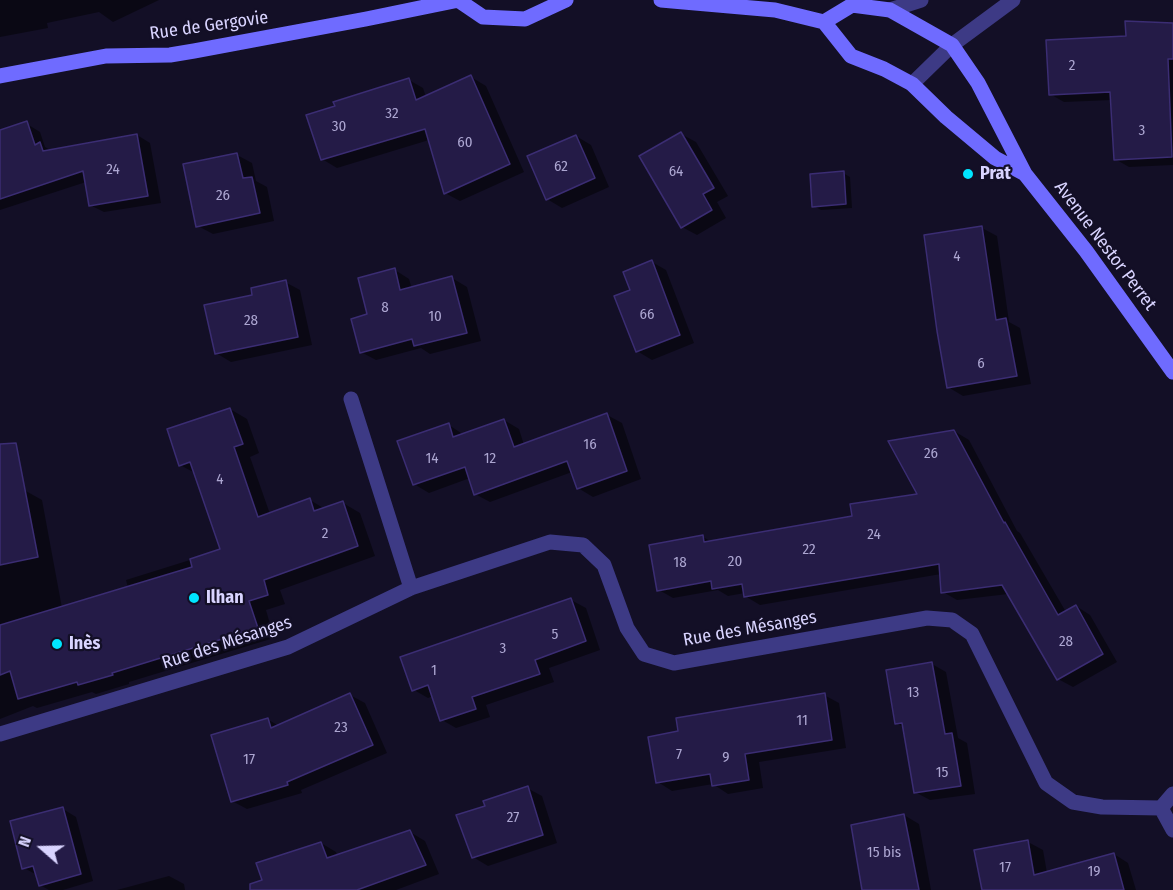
<!DOCTYPE html>
<meta charset="utf-8">
<style>
body{margin:0}
#map{position:relative;width:1173px;height:890px;overflow:hidden;background:#130f26;font-family:"Fira Sans Condensed",sans-serif}
canvas{display:block}
.north{position:absolute;left:12px;top:818px;width:60px;height:60px;-webkit-text-stroke:4px #130f26;paint-order:stroke;rotate:290deg;font-size:16px;font-weight:700;line-height:24px;text-align:center;color:#d9d4ff}
.north::after{content:'';display:block;margin:auto;width:21px;height:27px;background:#d9d4ff;clip-path:polygon(50% 0,100% 100%,50% 72%,0 100%)}
</style>
<div id="map">
<canvas width="1173" height="890"></canvas>
<div class="north">N</div>
</div>
<script>
const context = document.querySelector('canvas').getContext('2d');
context.lineJoin = 'round';
function fill(path, color) {
  context.fillStyle = color;
  context.fill(path, 'evenodd');
}
function trace(path, color, width, dash) {
  context.strokeStyle = color;
  context.lineWidth = width;
  context.lineCap = dash ? 'butt' : 'round';
  context.setLineDash(dash || []);
  context.stroke(path);
}
function write(font, color, halo, rows, align = 'center') {
  context.font = font + ' "Fira Sans Condensed",sans-serif';
  context.lineWidth = 4.5;
  context.setLineDash([]);
  context.textBaseline = 'middle';
  context.strokeStyle = halo;
  context.fillStyle = color;
  for (const [text, x, y, turn = 0] of rows) {
    context.save();
    context.translate(x, y);
    context.rotate((+turn || 0) * Math.PI / 180);
    context.textAlign = isNaN(turn) ? turn : align;
    if (halo) context.strokeText(text, 0, 0);
    context.fillText(text, 0, 0);
    context.restore();
  }
}
const shadow = new Path2D(`
 M0 0H159L113 22 99 12 47 23 48 28 0 37Z
 M1173 25V165L1129 167 1115 159 1112 100 1064 102 1050 94Z
 M471 77 486 86 524 172 460 201 445 193 429 140 337 168 322 159 409 80 423 88 426 97Z
 M27 124 40 132 45 147 52 151 137 135 150 143 161 203 104 212 90 205 86 182 0 210V133Z
 M681 134 696 142 728 196 717 202 726 218 697 235 682 227Z
 M576 136 591 145 609 187 562 208 547 199Z
 M237 155 252 163 256 181 267 187 274 221 213 234 198 226Z
 M843 173 850 177 852 208 821 210 814 206Z
 M982 228 997 236 1009 322 1020 328 1031 384 963 396 948 387Z
 M652 262 666 270 694 343 652 360 637 351 632 291Z
 M395 270 409 279 412 289 452 278 467 287 481 341 430 354 421 348 376 360 361 352 369 315Z
 M285 282 300 290 312 345 231 362 216 353 254 296Z
 M230 409 247 419 259 453 250 457 270 514 310 500 325 509 343 503 360 513 375 556 280 590 285 604 266 610 274 638 129 682V684L96 694 92 692 37 708 33 706 0 719V494L24 490 42 500 62 608 128 588 126 580 222 550 195 473 180 465Z
 M607 415 622 423 641 479 593 497 578 488 572 472 490 502 475 494 470 478 429 493 414 484 449 425 464 435 504 420 519 429 524 445Z
 M954 431 969 440 1017 531 1020 533 1066 612 1076 606 1090 615 1117 662 1073 687 1058 679 1008 594 957 600 943 592 941 574 760 605 745 596V593L728 596 718 590 673 598 659 590 703 537 712 542 854 517 919 495Z
 M571 600 586 608 600 650 549 668 554 682 486 705 490 717 456 728 442 720 433 696 428 698 414 690Z
 M932 664 946 672 958 738 967 743 975 794 930 800 915 792 905 728 896 723Z
 M350 695 365 703 387 753 301 790 302 793 247 809 232 801 267 719 279 726Z
 M824 695 839 703 846 748 759 762 763 788 728 794 713 784 672 791 658 782 680 733Z
 M527 788 542 796 557 843 488 866 473 857 487 807Z
 M63 809 76 817 93 881 63 890H49L40 885 37 875 24 868Z
 M904 815 919 824 931 890H864Z
 M410 832 425 841 439 874 396 890H266L321 843 336 852 337 856Z
 M1028 842 1043 850 1050 890H984Z
 M1114 854 1128 863 1136 890H1076Z
 M169 876 184 884 185 890H117Z`);
const building = new Path2D(`
 M1125 21 1173 23V59H1168L1172 157 1114 160 1110 92 1049 95 1046 40 1126 36Z
 M471 75 510 164 444 194 425 129 321 160 306 115 335 106 333 102 409 78 416 100Z
 M27 121 35 145 40 142 43 151 137 134 148 196 89 206 83 171 0 199V130Z
 M681 132 714 188 703 194 712 210 681 228 639 156Z
 M576 135 595 178 546 200 527 156Z
 M237 153 243 178 252 177 260 213 196 227 183 164Z
 M844 171 846 204 812 207 810 174Z
 M982 226 996 320 1006 318 1017 376 947 388 937 331 924 235Z
 M652 260 680 335 636 352 614 296 630 290 623 272Z
 M395 268 400 290 452 276 467 333 414 346 412 339 360 353 351 319 367 314 358 278Z
 M286 280 298 337 215 354 204 305 252 295 251 288Z
 M230 408 243 444 234 447 258 517 310 498 314 511 343 501 358 546 264 580 268 595 249 601 258 628 112 673 113 675 78 685 77 682 18 699 10 671 0 675V625L192 567 190 559 220 549 190 462 179 466 167 429Z
 M607 413 627 471 577 489 567 461 474 495 465 467 413 485 397 441 449 423 453 437 504 419 514 447Z
 M954 430 1004 523 1005 522 1058 615 1076 605 1103 654 1057 680 1002 585 941 593 939 564 744 597 742 584 712 589 711 581 657 591 649 545 703 535 704 542 852 516 850 504 917 494 888 441Z
 M16 443 38 557 0 565V444Z
 M571 598 586 641 535 660 540 674 472 697 476 709 440 721 428 685 412 691 400 657Z
 M932 662 945 734 952 733 961 786 914 793 902 723 895 724 886 670Z
 M350 693 373 745 287 782 288 785 231 802 211 735 268 718 271 728Z
 M825 693 832 740 745 754 749 780 712 786 710 774 656 783 648 737 678 731 676 718Z
 M528 786 543 835 472 858 456 815 485 806 483 801Z
 M63 807 81 874 39 886 33 866 22 869 10 821Z
 M904 814 919 890H862L851 825Z
 M410 830 426 865 357 890H250V884L262 880 256 863 321 842 327 858Z
 M1028 840 1034 875 1114 853 1124 890H982L974 850Z`);
const street = new Path2D(`
 M890 10 921 0
 M912 84 952 45 1013 0
 M351 399 411 588
 M0 734 288 647 411 588 550 542 583 545 604 565 627 628 644 654 674 663 927 618 952 620 972 634 1046 783 1073 802 1102 807 1161 808
 M1161 808 1173 830
 M1161 808 1173 794`);
const secondary = new Path2D(`
 M458 0 483 17 525 19 566 0
 M661 0 775 10 824 22 851 56 884 69 912 84 946 117 995 158 1025 174
 M824 22 852 5 890 10 952 45 978 83 1025 174 1086 251 1173 372
 M0 76 106 56 170 55 194 51 366 19 459 0`);
const markers = [
 [968,174,6,"#00e5ff"],
 [194,598,6,"#00e5ff"],
 [57,644,6,"#00e5ff"]
];
const numberNames = [
 ["2",1072,66],
 ["32",392,114],
 ["30",339,127],
 ["3",1142,131],
 ["60",465,143],
 ["62",561,167],
 ["24",113,170],
 ["64",676,172],
 ["26",223,196],
 ["4",957,257],
 ["8",385,308],
 ["66",647,315],
 ["10",435,317],
 ["28",251,321],
 ["6",981,364],
 ["16",590,445],
 ["26",931,454],
 ["14",432,459],
 ["12",490,459],
 ["4",220,480],
 ["2",325,534],
 ["24",874,535],
 ["22",809,550],
 ["20",735,562],
 ["18",680,563],
 ["5",555,635],
 ["28",1066,642],
 ["3",503,649],
 ["1",434,671],
 ["13",913,693],
 ["11",802,721],
 ["23",341,728],
 ["7",679,755],
 ["9",726,758],
 ["17",249,760],
 ["15",942,773],
 ["27",513,818],
 ["15 bis",884,853],
 ["17",1005,868],
 ["19",1094,872]
];
const streetNames = [
 ["Rue de Gergovie",209,26,-8],
 ["Avenue Nestor Perret",1105,246,53],
 ["Rue des Mésanges",750,629,-10],
 ["Rue des Mésanges",227,643,-18]
];
const poiNames = [
 ["Prat",980,174],
 ["Ilhan",206,598],
 ["Inès",69,644]
];
fill(shadow, '#0007');
fill(building, '#241b47');
trace(building, '#3b2d73', 1.5);
trace(street, '#3d3a85', 15);
trace(secondary, '#6f6bff', 15);
for (const [x, y, r, color] of markers) {
  const dot = new Path2D();
  dot.arc(x, y, r, 0, 2 * Math.PI);
  context.fillStyle = color;
  context.fill(dot);
  trace(dot, '#130f26', 2);
}
write('15px', '#aca6d1', null, numberNames);
write('18px', '#d9d4ff', '#130f26', streetNames);
write('bold 18px', '#d9d4ff', '#130f26', poiNames, 'left');
</script>
